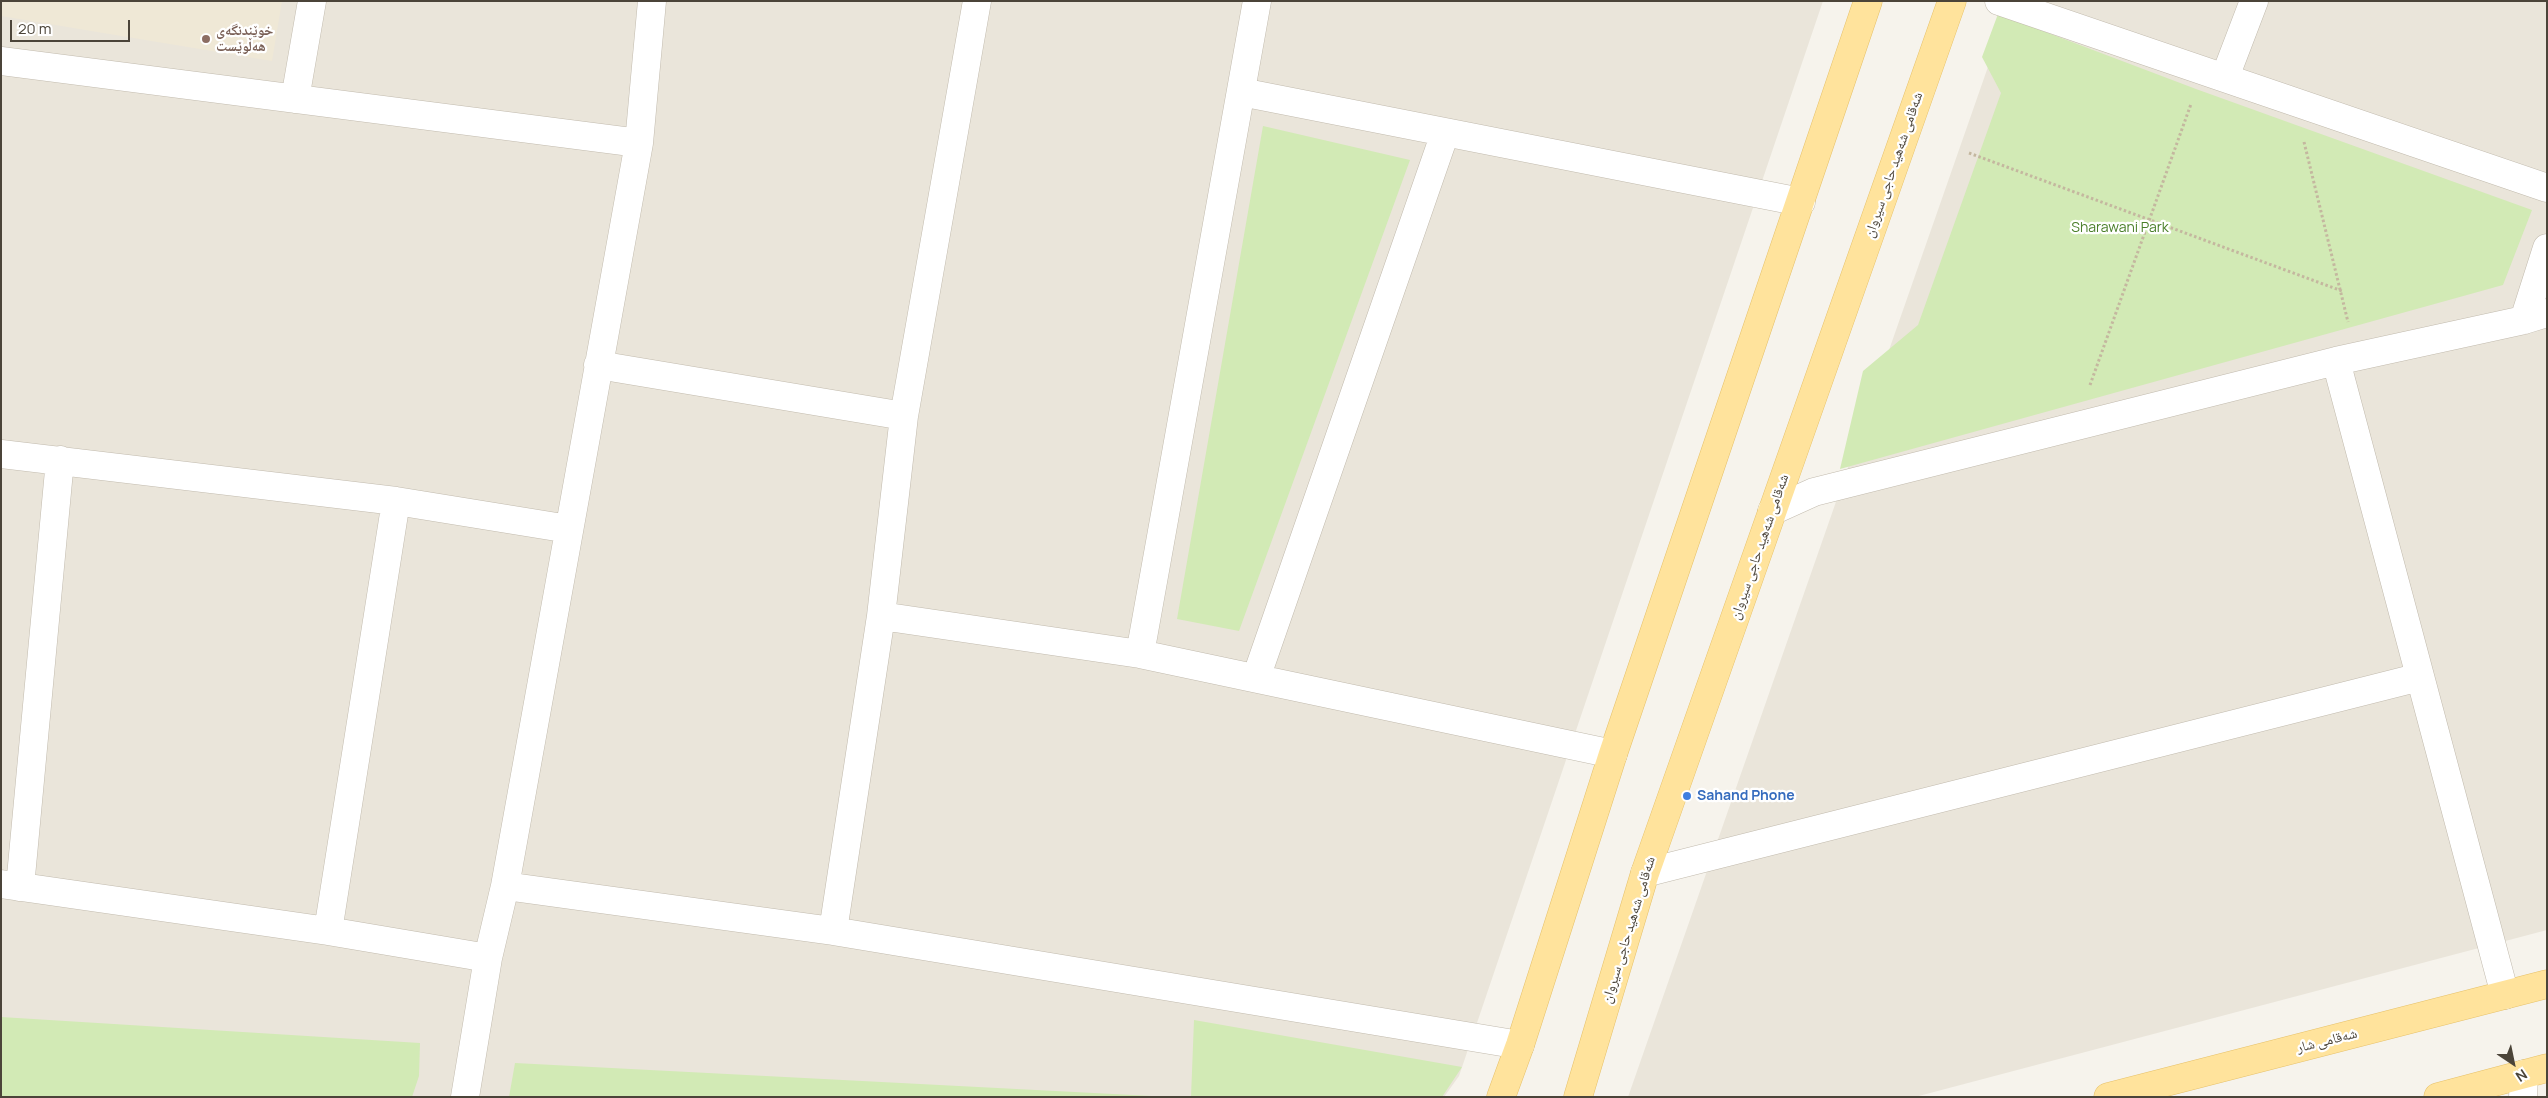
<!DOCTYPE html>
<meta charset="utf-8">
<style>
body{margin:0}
#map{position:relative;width:2548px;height:1098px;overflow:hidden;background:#f6f3ec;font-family:Manrope,sans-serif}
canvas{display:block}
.frame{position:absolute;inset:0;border:2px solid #4b4439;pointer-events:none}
.north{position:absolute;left:2488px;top:1038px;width:50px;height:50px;-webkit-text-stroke:4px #fff;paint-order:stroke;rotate:146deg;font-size:14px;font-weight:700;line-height:20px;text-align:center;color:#4b4439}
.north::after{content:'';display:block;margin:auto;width:18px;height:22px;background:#4b4439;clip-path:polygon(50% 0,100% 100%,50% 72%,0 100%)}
.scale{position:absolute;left:10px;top:20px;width:120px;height:22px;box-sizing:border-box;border:2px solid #4b4439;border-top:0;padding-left:6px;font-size:15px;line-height:18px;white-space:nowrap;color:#4b4439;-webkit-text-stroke:4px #fff;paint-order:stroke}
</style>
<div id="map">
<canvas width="2548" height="1098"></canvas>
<div class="frame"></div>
<div class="north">N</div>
<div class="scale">20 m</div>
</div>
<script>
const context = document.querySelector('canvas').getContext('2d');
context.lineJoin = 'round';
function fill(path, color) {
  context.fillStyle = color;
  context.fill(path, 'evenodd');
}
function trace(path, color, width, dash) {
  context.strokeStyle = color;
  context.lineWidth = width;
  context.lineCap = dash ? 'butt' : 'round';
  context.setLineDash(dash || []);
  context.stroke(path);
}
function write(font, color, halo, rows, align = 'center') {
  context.font = font + ' Manrope,"Noto Naskh Arabic",sans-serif';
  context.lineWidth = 4.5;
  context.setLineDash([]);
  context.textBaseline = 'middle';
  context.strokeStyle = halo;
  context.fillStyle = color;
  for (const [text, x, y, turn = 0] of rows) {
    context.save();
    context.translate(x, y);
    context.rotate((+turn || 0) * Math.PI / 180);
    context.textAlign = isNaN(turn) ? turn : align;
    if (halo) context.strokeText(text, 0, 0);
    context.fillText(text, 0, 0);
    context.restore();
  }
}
const residential = new Path2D(`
 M1 1H1823L1459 1076 1444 1097H1Z
 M2011 1H2547V930L1915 1097H1628Z`);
const education = new Path2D(`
 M1 1H282L272 61 1 16Z`);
const green = new Path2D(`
 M1998 14 2196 89 2532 210 2503 285 1840 469 1863 371 1918 325 2001 93 1982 57Z
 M1263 126 1410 160 1239 631 1177 619Z
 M1 1017 420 1043 419 1076 412 1097H1Z
 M1194 1020 1462 1067 1442 1097H1191Z
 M515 1063 1171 1097H509Z`);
const path = new Path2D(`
 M2304 142 2348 322
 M1969 153 2342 291
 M2090 385 2191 104`);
const minor = new Path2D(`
 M1999 1 2547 188
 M1 61 639 143
 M2225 77 2254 1
 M1241 92 1801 202
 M295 99 312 1
 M2524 320 2547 248
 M2336 361 2505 995
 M598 365 904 416
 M1 454 396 501 569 529
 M1772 511 1814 492 2336 361 2524 320 2547 313
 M881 616 1140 654 1613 754
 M1140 654 1257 1
 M1256 678 1445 133
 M1645 873 2420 677
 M1 884 328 931 488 958
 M505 886 833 931 1520 1045
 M20 887 60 460
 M328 931 396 501
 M833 931 881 616 904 416 977 1
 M465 1097 488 958 505 886 639 143 652 1
 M2523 1097 2524 1074`);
const major = new Path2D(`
 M1501 1097 1520 1045 1613 754 1868 1
 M1578 1097 1645 873 1952 1
 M2108 1097 2547 984
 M2438 1097 2547 1068`);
const markers = [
 [206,39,5,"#8d6e63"],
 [1687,796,5,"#3f7fe0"]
];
const educationNames = [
 ["خوێندنگەی",216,31],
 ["هەڵوێست",216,47]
];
const streetNames = [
 ["شەقامی شەهید حاجی سیروان",1894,165,-71],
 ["شەقامی شەهید حاجی سیروان",1760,547,-71],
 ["شەقامی شەهید حاجی سیروان",1629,930,-73],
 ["شەقامی شار",2327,1041,-14]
];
const parkNames = [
 ["Sharawani Park",2120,228]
];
const shopNames = [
 ["Sahand Phone",1697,796]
];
fill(residential, '#eae5da');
fill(education, '#efe8d6');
fill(green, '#d2eab5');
trace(minor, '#c2bbae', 29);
trace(major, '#e6c16a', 29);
trace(path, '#c4b79f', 3, [2.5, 2.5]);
trace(minor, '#fff', 28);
trace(major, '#ffe39c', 28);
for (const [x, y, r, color] of markers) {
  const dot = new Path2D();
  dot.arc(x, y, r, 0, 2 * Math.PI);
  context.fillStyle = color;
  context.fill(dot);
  trace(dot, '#fff', 2);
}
write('bold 14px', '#785e54', '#fff', educationNames, 'left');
write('14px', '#4b4439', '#fff', streetNames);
write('14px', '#4a7f2a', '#fff', parkNames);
write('bold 14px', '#366cbe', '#fff', shopNames, 'left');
</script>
